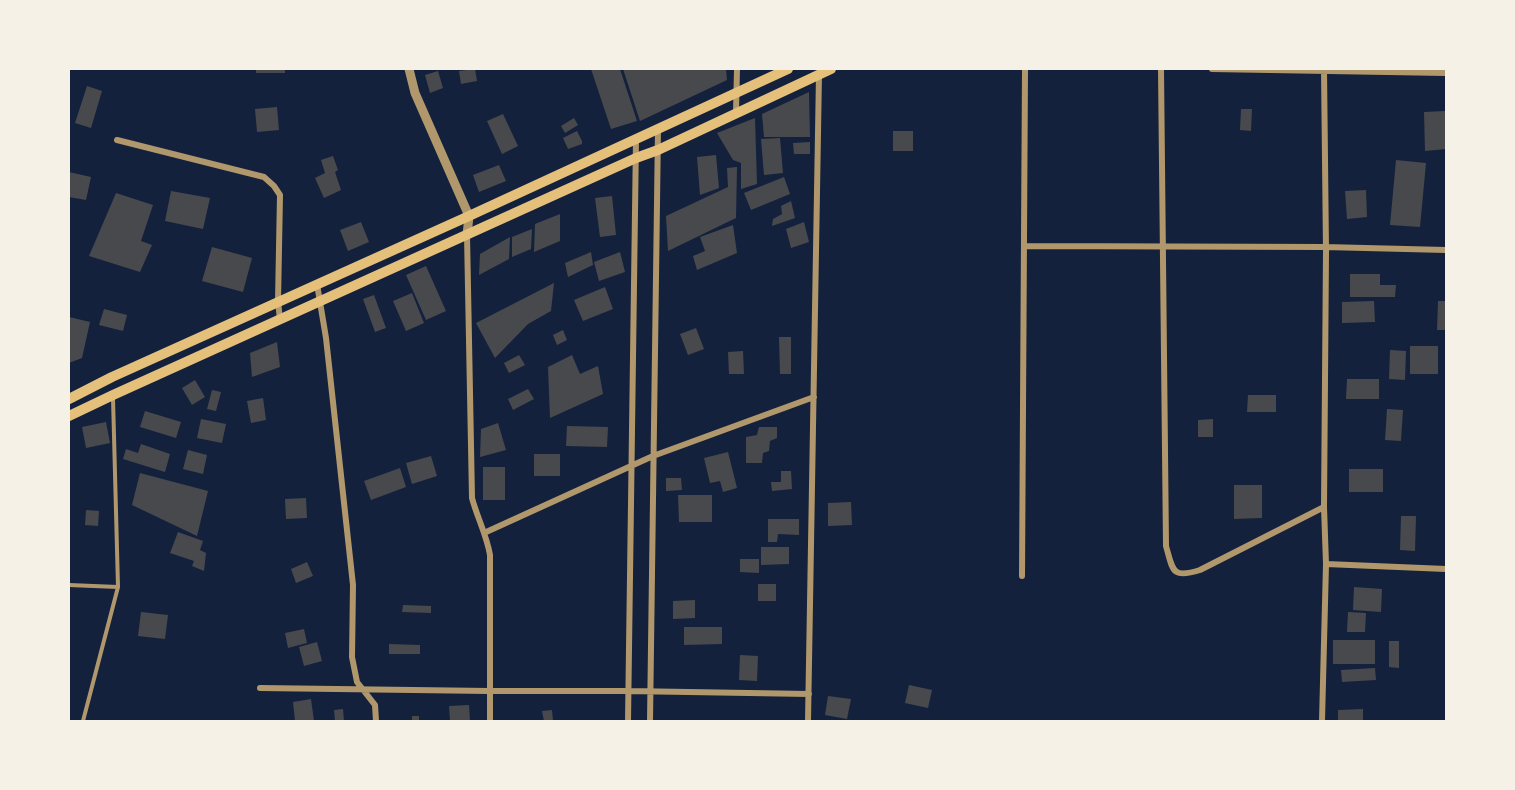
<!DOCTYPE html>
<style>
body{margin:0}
#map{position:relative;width:1515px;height:790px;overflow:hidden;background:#14213d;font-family:"Noto Sans",sans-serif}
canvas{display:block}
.frame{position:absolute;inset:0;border:70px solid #f6f1e7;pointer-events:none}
</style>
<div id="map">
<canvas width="1515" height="790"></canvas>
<div class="frame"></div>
</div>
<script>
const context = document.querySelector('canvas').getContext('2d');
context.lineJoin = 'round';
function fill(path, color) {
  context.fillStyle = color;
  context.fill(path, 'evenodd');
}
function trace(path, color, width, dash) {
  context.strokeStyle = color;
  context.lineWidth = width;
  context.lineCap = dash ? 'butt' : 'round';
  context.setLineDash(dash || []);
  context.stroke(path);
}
const building = new Path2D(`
 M256 69H285V73H256Z
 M475 69 477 81 461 84 459 71Z
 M591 69H620L637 121 611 129Z
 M623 69H726L727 80 640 121Z
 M438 71 443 88 430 93 425 75Z
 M87 86 102 91 91 128 75 123Z
 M809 92 810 137H764L762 114Z
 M277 107 279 130 257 132 255 109Z
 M1241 109H1252L1251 131 1240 130Z
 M1445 111 1446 149 1425 151 1424 112Z
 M503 114 518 146 502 154 487 121Z
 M574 118 578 125 565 133 561 126Z
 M755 118 757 184 741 189V163L733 160 717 133Z
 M577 131 582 141V144L568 149 563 138Z
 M893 131H913V151H893Z
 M780 138 783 173 764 175 761 139Z
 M810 142V154H794L793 143Z
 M716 155 719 188 700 195 697 157Z
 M333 156 338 170 335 172 341 190 324 198 315 178 325 173 321 160Z
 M1396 160 1426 163 1420 227 1390 225Z
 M499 165 506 181 479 192 473 175Z
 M737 167 736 218 668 251 666 216 728 187 727 168Z
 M69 172 91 177 86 200 69 197Z
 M784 177 790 194 751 210 744 193Z
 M1366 190 1367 217 1347 219 1345 191Z
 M171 191 210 198 203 229 165 221Z
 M116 193 153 205 141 241 152 245 140 272 89 256Z
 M612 196 616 235 600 237 595 198Z
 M791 201 795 218 772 226 773 219 782 214 781 206Z
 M560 214V241L534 252 535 224Z
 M361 222 369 242 348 251 340 230Z
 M804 222 809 242 791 248 786 229Z
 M733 225 737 253 697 270 693 256 705 251 700 237Z
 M532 229 531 249 512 257V237Z
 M510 237 509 259 479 275 480 254Z
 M212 247 252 258 243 292 202 281Z
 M591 252 593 265 568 277 565 263Z
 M620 252 625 272 599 281 594 262Z
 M426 266 446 311 426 320 406 275Z
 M1350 274H1380V285H1396L1395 297H1350Z
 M554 283 551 311 528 324 495 358 476 323Z
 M605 287 613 309 583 321 574 300Z
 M412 293 424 323 406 331 393 301Z
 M374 295 386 328 375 332 363 299Z
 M1374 301 1375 322 1342 323V302Z
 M1438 301H1446V330H1437Z
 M104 309 127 315 123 331 99 325Z
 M69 317 90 322 82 358 69 363Z
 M696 328 704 349 688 355 680 334Z
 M563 330 567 340 557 345 553 335Z
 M779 337H791V374H780Z
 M277 342 280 367 252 377 250 353Z
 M1410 346H1438V374H1410Z
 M1390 350 1406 351 1405 380 1389 379Z
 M743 351 744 374H729L728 352Z
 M519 355 525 365 509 373 504 363Z
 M572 355 580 374 598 366 603 394 550 418 548 367Z
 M1347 379H1379V399H1346Z
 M195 380 205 397 192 405 182 388Z
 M528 389 534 399 513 410 508 399Z
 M212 390 221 392 216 411 207 409Z
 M1248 395H1276V412H1247Z
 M263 398 266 420 251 423 247 401Z
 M1387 409 1403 410 1401 441 1385 440Z
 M145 411 181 422 176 438 140 427Z
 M201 419 226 424 222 443 197 438Z
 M1213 419V437H1198V420Z
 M106 422 110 443 86 448 82 427Z
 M498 423 506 450 480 457 481 429Z
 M567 426 608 427 607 447 566 446Z
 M759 427H777V438L770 441 769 451 763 453 762 463H746V437L757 435Z
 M141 444 170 454 165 472 123 459 126 449 138 453Z
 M188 450 207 455 203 474 183 469Z
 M728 452 737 488 723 492 720 481 710 483 704 458Z
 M534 454H560V476H534Z
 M431 456 437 476 412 484 406 463Z
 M483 467H505V500H483Z
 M400 468 406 487 371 500 364 481Z
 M1349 469H1383V492H1349Z
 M781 471H791L792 489 772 491 771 482H781Z
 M140 473 208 491 197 536 132 505Z
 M666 478H681L682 490 666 491Z
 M1234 485H1262V518L1234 519Z
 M678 495H712V522H679Z
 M306 498 307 518 286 519 285 499Z
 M851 502 852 525 828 526V503Z
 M86 510 99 511 98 526 85 525Z
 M1401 516H1416L1415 551 1400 550Z
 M768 519H799V535L778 534 777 542H768Z
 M178 532 203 541 200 550 206 553 204 571 192 566 194 561 170 553Z
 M761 547H789V564L761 565Z
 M740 559H759V573L740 572Z
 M307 562 313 576 296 583 291 569Z
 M758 584H776V601H758Z
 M1354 587 1382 589 1381 612 1353 610Z
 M695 600V618L673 619V601Z
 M403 605 431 606V613L402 612Z
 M141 612 168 615 165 639 138 636Z
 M1348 612 1366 613 1365 632H1347Z
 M684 627H722V644L684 645Z
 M304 629 307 643 288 648 285 633Z
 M1333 640H1375V664H1333Z
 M1389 641H1399V668L1389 667Z
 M317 642 322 661 304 666 299 647Z
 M389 644 420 645V654H389Z
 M740 655 758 656 757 681 739 680Z
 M1375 668 1376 680 1342 682 1341 670Z
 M909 685 932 690 928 708 905 703Z
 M828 696 851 699 847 719 825 715Z
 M311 699 314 721H295L293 702Z
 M469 705 470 721H450L449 706Z
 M343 709 344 721H335L334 710Z
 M1363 709V721H1338V710Z
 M552 710 553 721H544L542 711Z
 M412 716H419V721H412Z`);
const service = new Path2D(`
 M69 585 118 587
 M83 721 118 587 113 398`);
const minor = new Path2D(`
 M1161 69 1166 546C1173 571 1172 579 1200 570L1324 507
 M1212 69 1446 73
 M736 112 737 69
 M117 140 264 177 274 186 280 195 278 301 280 320
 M467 235 472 498C477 517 487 536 490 555V721
 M1024 246 1325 247 1446 250
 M317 284 326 338 353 585 352 657 357 682 375 705 376 721
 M484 533 653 456 814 397
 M1326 564 1446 569
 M1022 576 1025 69
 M260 688 489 691H628L809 694
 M628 721 636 139
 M650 721 658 129
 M808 721 819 74
 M1322 721 1326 564 1324 507 1326 251 1324 69`);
const tertiary = new Path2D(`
 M409 69 415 93 469 216 467 235`);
const primary = new Path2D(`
 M69 399 112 377 469 216 788 69
 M69 416 113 395 636 158 658 150 831 69`);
fill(building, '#48494c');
trace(service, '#b1986c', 4);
trace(minor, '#b1986c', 6);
trace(tertiary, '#b1986c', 9);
trace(primary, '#e5c07b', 10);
</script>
